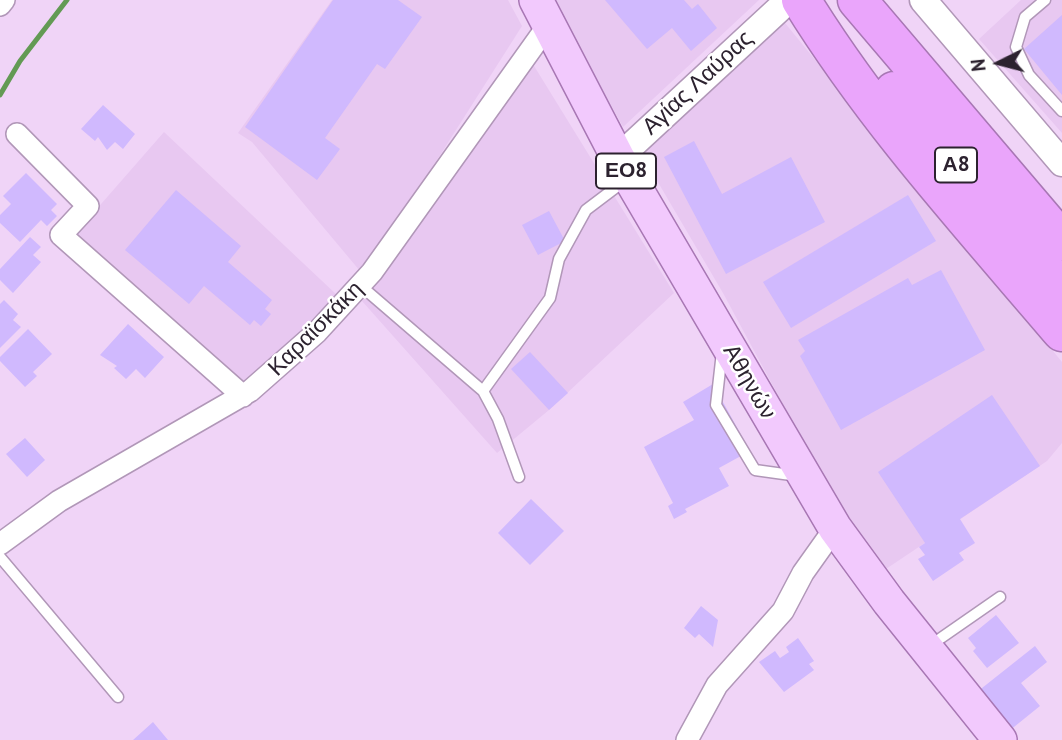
<!DOCTYPE html>
<meta charset="utf-8">
<style>
body{margin:0}
#map{position:relative;width:1062px;height:740px;overflow:hidden;background:#f0d4f7;font-family:"PT Sans",sans-serif}
canvas{display:block}
.north{position:absolute;left:964px;top:28px;width:70px;height:70px;-webkit-text-stroke:5px #fff;paint-order:stroke;rotate:264deg;font-size:19px;font-weight:700;line-height:28px;text-align:center;color:#2c222f}
.north::after{content:'';display:block;margin:auto;width:24px;height:32px;background:#2c222f;clip-path:polygon(50% 0,100% 100%,50% 72%,0 100%)}
</style>
<div id="map">
<canvas width="1062" height="740"></canvas>
<div class="north">N</div>
</div>
<script>
const context = document.querySelector('canvas').getContext('2d');
context.lineJoin = 'round';
function fill(path, color) {
  context.fillStyle = color;
  context.fill(path, 'evenodd');
}
function trace(path, color, width, dash) {
  context.strokeStyle = color;
  context.lineWidth = width;
  context.lineCap = dash ? 'butt' : 'round';
  context.setLineDash(dash || []);
  context.stroke(path);
}
function write(font, color, halo, rows, align = 'center') {
  context.font = font + ' "PT Sans",sans-serif';
  context.lineWidth = 5;
  context.setLineDash([]);
  context.textBaseline = 'middle';
  context.strokeStyle = halo;
  context.fillStyle = color;
  for (const [text, x, y, turn = 0] of rows) {
    context.save();
    context.translate(x, y);
    context.rotate((+turn || 0) * Math.PI / 180);
    context.textAlign = isNaN(turn) ? turn : align;
    if (halo) context.strokeText(text, 0, 0);
    context.fillText(text, 0, 0);
    context.restore();
  }
}
const built = new Path2D(`
 M332 0H508L522 26 416 193 360 271 252 142 238 133Z
 M553 0H759L623 127Z
 M1021 0H1062V133L979 39Z
 M785 23 1062 362V443L1047 461 883 571 822 477 723 293 642 155Z
 M531 61 674 293 549 410 497 453 362 301Z
 M164 132 338 296 305 330 242 383 74 235Z`);
const stream = new Path2D(`
 M0 95 20 61 67 0`);
const building = new Path2D(`
 M333 0H398L422 17 385 69 377 64 325 138 340 149 317 180 245 127Z
 M605 0H684L692 9 698 4 717 28 691 51 672 28 647 49Z
 M1062 15V95L1024 49Z
 M103 105 135 134 123 149 115 142 107 150 98 137 95 141 81 129Z
 M694 141 722 194 791 157 825 222 726 274 664 157Z
 M26 173 57 204 51 210 57 216 47 226 41 220 20 242 0 223V215L11 204 3 196Z
 M176 190 241 246 228 262 272 300 265 309 271 314 261 326 254 320 250 325 204 286 189 304 125 250Z
 M908 195 936 241 791 328 763 282Z
 M549 211 565 241 538 255 522 225Z
 M30 237 41 247 33 255 41 262 13 293 0 280V269Z
 M941 270 985 350 841 430 800 356 805 351 798 340 908 278 912 285Z
 M4 300 18 314 13 320 21 327 0 348V304Z
 M128 324 164 357 145 378 136 369 126 379 114 368 117 366 100 355Z
 M28 329 52 354 33 372 37 376 25 387 0 361V357Z
 M530 352 568 393 549 410 511 369Z
 M713 384 750 451 719 468 729 486 685 509 687 512 674 519 668 506 673 503 644 447 694 420 683 402Z
 M992 395 1040 466 960 519 975 543 959 553 964 560 933 581 918 559 925 555 919 547 925 543 878 472Z
 M25 438 45 460 27 477 6 454Z
 M531 499 564 531 530 565 498 533Z
 M701 606 718 620 713 647 699 634 695 638 684 628Z
 M996 615 1019 643 987 668 973 651 976 648 968 638Z
 M798 638 814 661 809 664 814 670 784 692 759 662 775 651 780 658 789 652 786 647Z
 M1035 646 1047 662 1021 683 1040 706 1009 731 977 692Z
 M153 722 168 740H133Z`);
const service = new Path2D(`
 M1045 0 1025 17 1016 47 1029 75 1062 111
 M361 286 483 391 498 419 519 477
 M722 352 716 405 755 470 798 476
 M483 391 550 298 559 259 586 210 627 179
 M0 557 118 697
 M928 647 1000 597`);
const minor = new Path2D(`
 M0 5 4 0
 M17 134 88 206 61 235 243 396
 M0 544 59 501 250 391 317 332 372 272 549 24
 M687 740 717 685 783 611 803 573 835 528`);
const tertiary = new Path2D(`
 M923 0 1062 163
 M618 158 779 9`);
const primary = new Path2D(`
 M536 0 618 158 835 528 889 602 1000 740`);
const motorway = new Path2D(`
 M801 0C875 120 971 225 1062 332
 M857 0 1062 241
 M894 91 1062 290`);
const shields = [
 [956,165,42],
 [626,171,60]
];
const shieldNames = [
 ["Α8",956,165],
 ["ΕΟ8",626,171]
];
const streetNames = [
 ["Αγίας Λαύρας",698,83,-43],
 ["Καραϊσκάκη",316,329,-45],
 ["Αθηνών",749,382,60]
];
fill(built, '#e8c8f1');
trace(stream, '#639a54', 5);
fill(building, '#d0b9fe');
trace(service, '#b197b8', 13);
trace(minor, '#b197b8', 24);
trace(tertiary, '#b197b8', 29);
trace(primary, '#a877b4', 36);
trace(motorway, '#a877b4', 41);
trace(service, '#fff', 10);
trace(minor, '#fff', 21);
trace(tertiary, '#fff', 26);
trace(primary, '#f2c9fd', 33);
trace(motorway, '#eaa5fb', 38);
for (const [x, y, w] of shields) {
  const box = new Path2D();
  box.roundRect(x - w / 2, y - 17.5, w, 35, 5);
  context.fillStyle = '#fff';
  context.fill(box);
  trace(box, '#2c222f', 2);
}
write('bold 21px', '#2c222f', null, shieldNames);
write('23px', '#2c222f', '#fff', streetNames);
</script>
